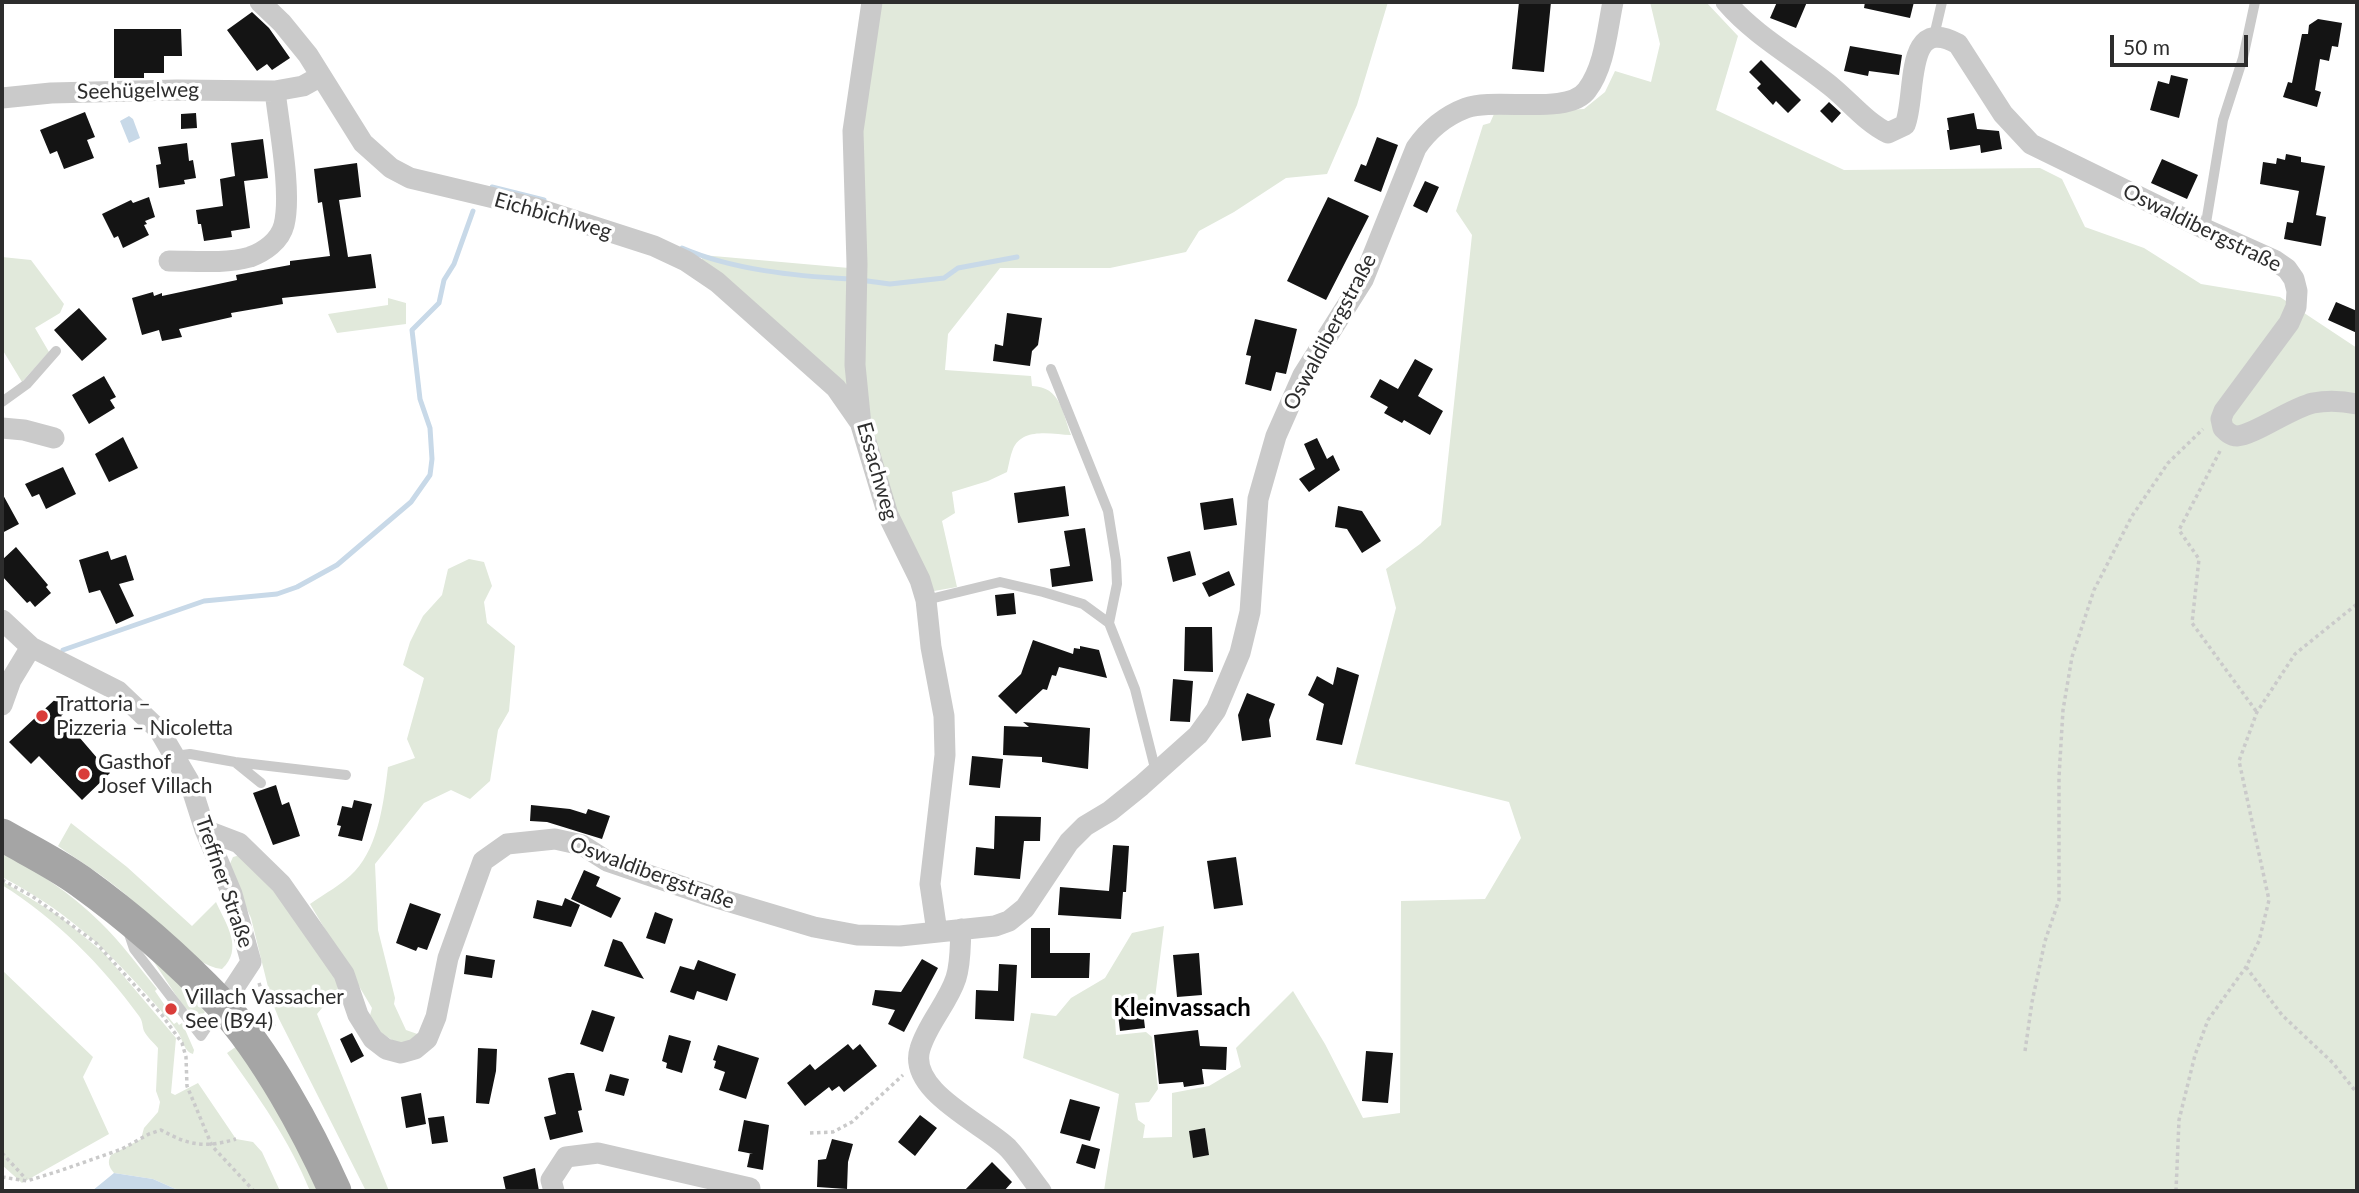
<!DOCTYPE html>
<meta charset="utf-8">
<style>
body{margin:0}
#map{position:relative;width:2359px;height:1193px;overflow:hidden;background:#fff;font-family:Lato,sans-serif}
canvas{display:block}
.frame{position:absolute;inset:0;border:4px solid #2d2d2d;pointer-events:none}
.scale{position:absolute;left:2110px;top:35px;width:138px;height:32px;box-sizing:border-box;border:4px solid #2d2d2d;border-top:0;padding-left:9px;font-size:21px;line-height:24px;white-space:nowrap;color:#2d2d2d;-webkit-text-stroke:5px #fff;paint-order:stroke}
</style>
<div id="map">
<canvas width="2359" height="1193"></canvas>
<div class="frame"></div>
<div class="scale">50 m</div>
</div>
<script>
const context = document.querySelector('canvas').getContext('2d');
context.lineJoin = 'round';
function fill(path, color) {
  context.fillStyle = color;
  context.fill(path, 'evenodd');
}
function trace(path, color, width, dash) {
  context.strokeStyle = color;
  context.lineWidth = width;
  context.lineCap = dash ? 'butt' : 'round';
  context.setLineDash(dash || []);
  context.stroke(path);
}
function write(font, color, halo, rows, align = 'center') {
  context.font = font + ' Lato,sans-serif';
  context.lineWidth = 7;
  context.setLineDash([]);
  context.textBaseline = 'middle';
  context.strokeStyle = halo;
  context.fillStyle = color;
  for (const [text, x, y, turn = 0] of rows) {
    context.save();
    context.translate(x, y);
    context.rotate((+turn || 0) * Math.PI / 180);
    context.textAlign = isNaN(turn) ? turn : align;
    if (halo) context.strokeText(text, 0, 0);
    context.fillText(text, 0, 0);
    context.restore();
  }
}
const green = new Path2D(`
 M878 2H1388L1357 105 1327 174 1286 178 1234 212 1199 231 1186 252 1110 268H1000L948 334 945 370 1031 376 1032 386C1061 387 1062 412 1071 435 1052 434 1022 427 1013 449 1010 456 1009 464 1007 472L988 481 952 492 955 513 942 521 957 587 934 591 909 550 871 432 861 333 859 161Z
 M1650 2H1706L1738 36 1716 110 1844 170 2040 168 2062 179 2085 227 2144 248 2201 284 2280 297 2357 348V1191H1104L1119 1094 1023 1058 1031 1013 1056 1016 1071 998 1105 978 1132 933 1164 926 1155 998 1114 1005 1116 1035 1146 1032 1152 1037 1158 1089 1149 1102 1135 1103 1138 1120 1145 1125 1143 1138 1172 1137V1093L1209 1086 1241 1067 1236 1048 1293 991 1325 1044 1363 1118 1400 1113 1401 901 1485 899 1521 838 1509 802 1355 764 1396 608 1386 569 1420 544 1441 525 1472 235 1456 211 1483 125 1490 123 1494 114 1584 109 1605 92 1615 71 1651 82 1660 44Z
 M702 255 849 268 857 406 702 261Z
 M2 257 31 260 64 304 60 313 35 328 49 352 22 382 2 349Z
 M388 298 406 303V324L337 333 328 314 388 305Z
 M469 559 484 562 492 586 484 602 487 623 515 646 509 711 498 730 490 781 470 799 451 790 424 803 375 864 378 930 395 998 394 1004 406 1030 423 1036 401 1046 377 1030 369 1019 372 1008 310 904C324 894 343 884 355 871 379 845 384 800 388 767L415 758 407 739 424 678 403 665 410 642 423 616 442 595 448 569Z
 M71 823 127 867 192 926 216 902C226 924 244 949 222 969 190 966 151 915 125 894 104 876 81 862 58 846Z
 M2 851C36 871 71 893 100 922 121 942 138 966 157 989L155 991 168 1010 165 1013 174 1024 177 1022 179 1025 182 1023 184 1027 194 1050 193 1054C185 1052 183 1042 179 1034 170 1020 158 1008 148 996 102 944 63 909 2 877Z
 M244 854 260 863 337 980 338 989 317 1014 389 1191H366L279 1019 271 999 251 918 228 868 233 857Z
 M2 881 59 916 104 953 176 1038 171 1093 175 1095 198 1083 236 1139 253 1142 262 1152 280 1191H180L153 1179 114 1173C109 1167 107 1162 111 1155L141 1139 144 1128 158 1112 160 1102 156 1091 158 1048C154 1043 147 1037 144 1031 142 1026 143 1021 139 1016 102 965 55 918 2 885Z
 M150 956 175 978 205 1012 203 1014 194 1015 183 1006Z
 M2 970 93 1057 83 1077 109 1134 22 1183 2 1165Z
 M237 1046 282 1115 319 1191H310C290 1141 258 1096 227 1053Z`);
const water = new Path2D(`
 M129 116 133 119 140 138 129 143 120 121Z
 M114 1173 153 1179 180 1191H92Z`);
const stream = new Path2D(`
 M492 187 544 200
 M682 248C733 270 795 276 850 279
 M860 280 890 284 944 278 958 268 1017 257
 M63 650 204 601 277 594 297 587 337 565 411 502 430 475 432 459 430 428 420 399 412 330 439 303 444 280 454 264 473 211`);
const building = new Path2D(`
 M1519 2H1551L1544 72 1512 69Z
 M1777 2H1807L1796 28 1770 18Z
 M1865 2H1914L1910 18 1864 8Z
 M252 12 269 28 290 58 272 70 267 64 257 71 227 30Z
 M2318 19 2342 23 2338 47 2332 46 2329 61 2320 59 2315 90 2321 92 2317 107 2283 97 2288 82 2292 83 2302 34H2308L2309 25Z
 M114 29H181L182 56H164V73H144V78H114Z
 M1850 46 1902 55 1899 75 1869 71 1868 76 1844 71Z
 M1761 60 1801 100 1788 113 1776 101 1773 105 1757 88 1761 84 1749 72Z
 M2171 75 2188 79 2179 118 2150 110 2158 81 2169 84Z
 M1829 102 1841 113 1832 123 1820 111Z
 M85 112 95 137 87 140 94 158 64 169 57 151 50 154 40 130Z
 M196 113 197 128 181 129V114Z
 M1974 113 1977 129 1999 131 2002 149 1981 153 1980 145 1950 150 1947 130H1949L1947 118Z
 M1377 137 1398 145 1381 192 1354 181 1361 164 1366 166Z
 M263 139 268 178 244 181 250 228 231 231 232 237 204 241 201 224H198L196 210 223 206 220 179 235 176 231 143Z
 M187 143 189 161 193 160 196 178 184 180 185 184 159 188 156 165 161 164 158 147Z
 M2286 154 2301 157V162L2325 166 2316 215 2326 217 2321 246 2284 239 2287 222 2293 223 2299 191 2260 184 2263 162 2276 164 2277 158 2285 160Z
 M2162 159 2198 175 2187 199 2151 183Z
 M357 163 361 197 339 200 348 257 371 254 376 288 282 298 283 304 231 313 232 317 179 329 182 337 162 341 159 330 142 335 132 298 153 292 154 296 162 293V296L237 280 236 275 290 265V261L330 256 322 202 318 203 314 169Z
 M1425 181 1439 187 1427 213 1413 206Z
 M149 197 155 217 145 221 147 224 144 225 149 235 123 248 118 236 114 238 102 214 131 200 133 203Z
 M1328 197 1369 216 1326 300 1287 281Z
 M2336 302 2357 311V333L2328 320Z
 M79 308 107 339 82 361 54 330Z
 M1007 313 1042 318 1038 345 1032 351 1030 366 993 361 995 344 1003 346Z
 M1255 319 1297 329 1286 374 1276 372 1271 391 1245 384 1251 356 1246 355Z
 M1415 359 1433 369 1418 396 1443 411 1430 435 1404 420 1402 423 1384 413 1388 407 1370 397 1380 379 1398 389Z
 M104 376 116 397 110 400 115 408 89 424 72 395Z
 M123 437 138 468 109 482 95 454Z
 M1317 438 1327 459 1333 455 1340 470 1309 492 1299 479 1315 469 1304 444Z
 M63 467 76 494 46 509 39 494 32 497 25 484Z
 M1065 486 1069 516 1018 523 1014 493Z
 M2 493 19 524 2 533Z
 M1233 498 1237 525 1204 530 1200 503Z
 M1338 506 1362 511 1381 541 1362 553 1347 529 1335 527Z
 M1085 528 1093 581 1052 587 1050 569 1070 566 1064 531Z
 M16 547 48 585 46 587 51 593 35 607 30 601 27 603 2 576V560Z
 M108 551 111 560 126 555 134 580 119 584 134 616 116 624 100 590 89 593 79 560Z
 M1190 551 1196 575 1173 582 1167 557Z
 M1229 571 1235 585 1209 597 1202 583Z
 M1014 593 1016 614 997 616 995 595Z
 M1185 627H1212L1213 672 1184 671Z
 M1033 640 1073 654 1074 648 1080 649V646L1099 650 1107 678 1059 667 1056 676 1052 675 1047 690 1043 689 1016 714 998 696 1021 674Z
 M1337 667 1359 675 1342 745 1316 740 1324 704 1308 695 1317 676 1333 685Z
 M1173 679 1193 681 1190 722 1170 721Z
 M1247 693 1275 704 1269 720 1271 737 1242 741 1238 715Z
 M61 694 72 706 61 716 110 773 82 800 39 756 31 764 9 742Z
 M1023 722 1090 728 1088 769 1042 762V757L1003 755 1004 726 1029 727Z
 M972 756 1003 759 1000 788 969 785Z
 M276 785 282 805 289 802 300 836 273 845 253 793Z
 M354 800 372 804 362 841 338 836 341 826 337 825 342 806 352 808Z
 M531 805 570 809 586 814 588 809 610 816 602 839 547 822 530 821Z
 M995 816 1041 817 1040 841H1024L1020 879 974 875 976 847 994 849Z
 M1113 845 1129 846 1126 892H1123L1121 919 1058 915 1060 887 1109 891Z
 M1236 857 1243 905 1214 909 1207 861Z
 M584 870 600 877 596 886 621 898 611 918 571 899Z
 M565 898 580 905 571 927 533 918 537 900 562 906Z
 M410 903 441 914 427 950 418 947 416 951 396 943Z
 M655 912 673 919 665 944 646 938Z
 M1031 928H1050V953H1090L1089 978H1031Z
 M613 939 622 942 644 979 604 966Z
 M1199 953 1202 995 1177 997 1173 955Z
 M466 955 495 960 492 978 464 974Z
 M922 959 938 968 904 1032 888 1024 895 1010 872 1005 875 990 901 992Z
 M698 960 736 974 727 1001 697 991 694 1000 670 992 680 966 694 970Z
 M999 964 1017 965 1014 1021 975 1019 976 990 998 991Z
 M1142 1002 1145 1028 1120 1031 1117 1006Z
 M592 1010 615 1017 603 1052 580 1044Z
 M1198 1030 1200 1046 1227 1047 1226 1070 1202 1069 1204 1084 1184 1087 1183 1082 1159 1084 1154 1035Z
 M352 1033 364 1056 351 1063 340 1039Z
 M669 1035 691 1041 682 1073 666 1068 667 1063 662 1061Z
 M848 1044 853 1050 860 1044 877 1066 844 1092 839 1086 832 1091 829 1087 805 1106 787 1083 810 1064 815 1070Z
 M718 1045 759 1058 746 1099 719 1090 725 1072 714 1068 716 1061 713 1060Z
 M478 1048 497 1049 496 1071 489 1104 476 1103Z
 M1366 1051 1393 1053 1388 1103 1362 1101Z
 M567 1073H574L582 1110 578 1111 583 1132 550 1140 544 1117 556 1114 548 1078Z
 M610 1074 629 1079 624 1096 605 1091Z
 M421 1093 426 1124 406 1128 401 1097Z
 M1070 1099 1100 1107 1090 1141 1060 1133Z
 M920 1115 937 1128 915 1156 898 1142Z
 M444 1116 448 1142 432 1144 428 1118Z
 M744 1120 769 1125 763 1170 747 1167 750 1153 753 1154 738 1151Z
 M1205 1128 1209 1155 1193 1158 1189 1131Z
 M832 1139 853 1144 848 1162 847 1189 817 1187 818 1160 826 1159Z
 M1082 1144 1100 1149 1095 1169 1076 1163Z
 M992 1162 1012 1182 1004 1191H964Z
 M535 1168 539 1191H506L503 1177Z`);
const path = new Path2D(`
 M2220 451 2179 530 2199 559 2192 623 2256 711
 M2 880 32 896 96 943 162 1015 182 1043 186 1057 187 1086 212 1146 254 1191
 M2246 967 2282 1015 2333 1063 2357 1093
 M259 983 275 1029
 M2025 1051 2032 1002 2045 941 2059 900V777L2063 710 2072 657 2094 590 2132 516 2168 463 2203 429
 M810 1133 833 1132 852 1122 903 1075
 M2 1153 26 1179
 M2 1177 27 1181 62 1170 122 1149 149 1134 161 1130C190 1146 205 1148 236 1139
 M2176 1191 2179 1120 2195 1055 2208 1020 2246 967 2259 941 2269 900 2239 761 2257 712 2295 654 2357 604`);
const lane = new Path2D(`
 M1934 36 1942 2
 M2205 229 2223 120 2243 58 2255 2
 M1051 369 1108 511 1116 561 1117 584 1109 623 1135 689 1156 772
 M2 402 27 384 56 351
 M926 600 1000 582 1043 592 1083 604 1109 623
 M175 756 190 754 235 762 346 775
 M235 762 261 783
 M128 931 134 949 201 1036 220 1008`);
const street = new Path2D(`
 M260 2 282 23 308 55 363 143 391 168 410 178 536 208 654 246 686 261 717 282 836 388 859 421
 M872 2 853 131 857 264 855 365 861 425 888 515 920 580 926 600 931 647 944 716 945 755 930 884 937 932
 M1726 2C1756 37 1798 59 1833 88 1851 103 1867 123 1888 133L1905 125C1917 96 1903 13 1958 44L2003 114 2031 144 2205 229 2274 260 2287 269 2294 279 2297 291 2296 307 2289 323 2224 411 2221 419 2223 428C2227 432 2231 436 2237 436 2254 435 2291 408 2313 403 2328 400 2343 401 2357 404
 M2 98 51 93 177 90 275 91 303 86 321 76
 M169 261C194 261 225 264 250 257 264 252 280 241 284 225 292 193 279 126 275 91
 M2 428 24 430 54 438
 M2 620 31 647 118 691 159 730 190 783 205 830 232 894 251 962 222 1006
 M2 705 11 680 31 647
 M205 830 239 843 281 884 344 974 358 1015 373 1039 386 1049 401 1053 415 1049 427 1039 436 1017 448 958 483 861 507 844 555 839 582 845 607 861 710 896 814 927 857 935 900 936 995 926 1009 921 1025 908 1069 842 1085 826 1110 811 1141 786 1198 735 1216 710 1240 653 1250 612 1258 499 1276 436 1303 375 1363 280 1416 148C1429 129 1445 116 1466 108 1495 97 1569 116 1587 90 1605 66 1607 30 1613 2
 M961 929C960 945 961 962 956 978 948 1003 927 1024 920 1049 907 1091 984 1124 1008 1148 1020 1161 1030 1177 1041 1191
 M554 1191 551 1180 566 1157 598 1153 750 1188`);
const primary = new Path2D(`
 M2 835C28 850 55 863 80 881 130 917 178 959 221 1004 266 1053 308 1131 335 1191`);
const markers = [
 [42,716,7,"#d93d3a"],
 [84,774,7,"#d93d3a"],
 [171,1009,7,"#d93d3a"]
];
const streetNames = [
 ["Seehügelweg",138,91,-1],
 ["Eichbichlweg",553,216,16],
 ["Oswaldibergstraße",2202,228,26],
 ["Oswaldibergstraße",1330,332,-62],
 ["Essachweg",877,471,74],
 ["Oswaldibergstraße",652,873,20],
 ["Treffner Straße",224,882,71]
];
const poiNames = [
 ["Trattoria –",56,704],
 ["Pizzeria – Nicoletta",56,728],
 ["Gasthof",98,762],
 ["Josef Villach",98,786],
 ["Villach Vassacher",185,997],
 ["See (B94)",185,1021]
];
const quarterNames = [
 ["Kleinvassach",1182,1008]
];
fill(green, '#e1e9db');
fill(water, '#c8d9e8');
trace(stream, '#c8d9e8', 5);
fill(building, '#141414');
trace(path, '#cacaca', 3.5, [3.5, 3.5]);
trace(lane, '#cacaca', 10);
trace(street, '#cacaca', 21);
trace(primary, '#a5a5a5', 33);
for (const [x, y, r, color] of markers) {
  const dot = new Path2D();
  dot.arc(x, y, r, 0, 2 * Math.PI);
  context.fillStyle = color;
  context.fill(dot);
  trace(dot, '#fff', 2.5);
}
write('21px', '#2d2d2d', '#fff', streetNames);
write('21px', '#2d2d2d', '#fff', poiNames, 'left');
write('bold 24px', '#000', '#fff', quarterNames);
</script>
